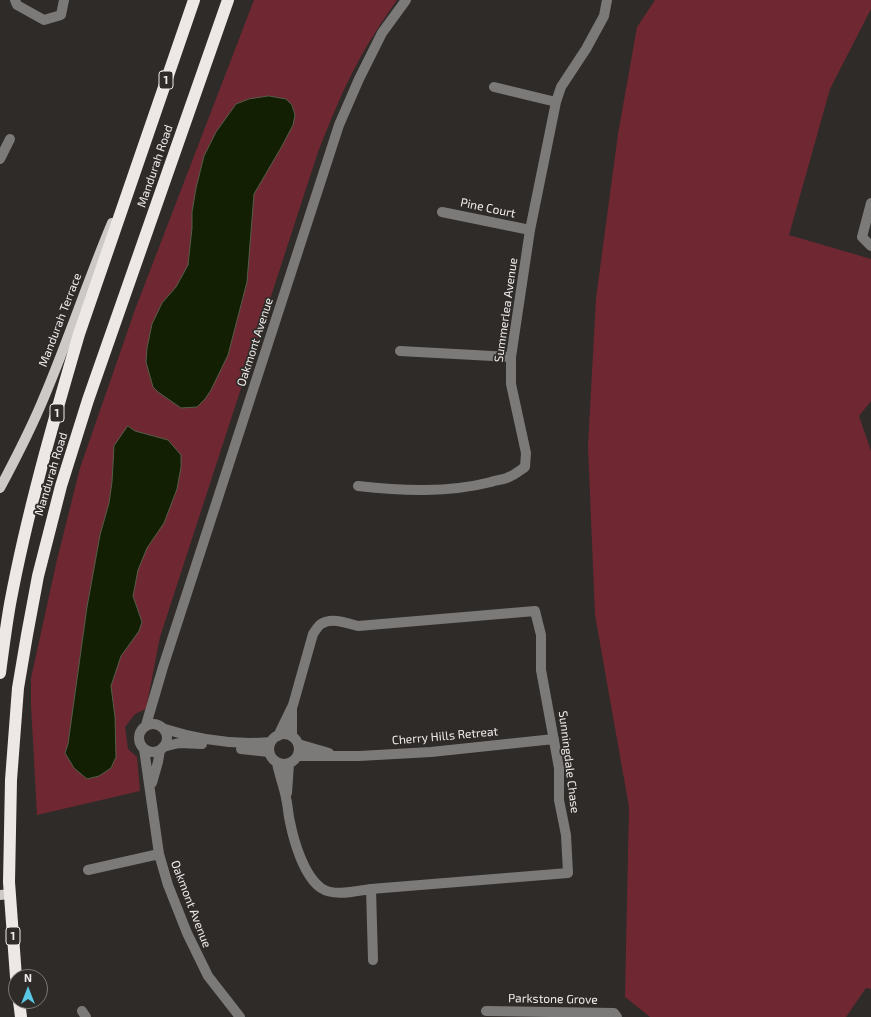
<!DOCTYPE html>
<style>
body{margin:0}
#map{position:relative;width:871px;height:1017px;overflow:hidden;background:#2e2b29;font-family:"Exo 2",sans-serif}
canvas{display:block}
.north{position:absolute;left:8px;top:969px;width:40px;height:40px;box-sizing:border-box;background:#2e2b29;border:1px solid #7b7977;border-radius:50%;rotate:0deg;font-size:11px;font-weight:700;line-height:16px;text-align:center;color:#efedec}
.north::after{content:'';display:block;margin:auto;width:14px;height:18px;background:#58c8e4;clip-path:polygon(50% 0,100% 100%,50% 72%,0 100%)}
</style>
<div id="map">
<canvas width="871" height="1017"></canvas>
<div class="north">N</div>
</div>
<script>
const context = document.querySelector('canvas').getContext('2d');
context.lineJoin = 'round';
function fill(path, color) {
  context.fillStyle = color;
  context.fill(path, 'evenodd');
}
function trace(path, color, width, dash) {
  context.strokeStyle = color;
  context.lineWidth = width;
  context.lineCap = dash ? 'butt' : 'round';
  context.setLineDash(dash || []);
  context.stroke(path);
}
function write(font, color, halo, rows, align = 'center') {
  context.font = font + ' "Exo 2",sans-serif';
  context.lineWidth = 3.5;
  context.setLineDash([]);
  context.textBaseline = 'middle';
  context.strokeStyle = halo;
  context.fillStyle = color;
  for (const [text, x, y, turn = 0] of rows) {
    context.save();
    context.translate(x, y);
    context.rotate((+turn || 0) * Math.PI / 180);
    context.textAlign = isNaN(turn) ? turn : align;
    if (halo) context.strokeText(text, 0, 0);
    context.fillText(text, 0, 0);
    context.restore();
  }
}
const green = new Path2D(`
 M254 0H397C383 20 369 41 358 62 342 91 330 122 318 152L160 637 146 709 135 714 125 727 128 749 137 757 140 791 37 815 31 705V678L57 560 80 468 136 307Z
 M655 0H871V9L830 89 789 235 871 259V401L859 416 871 451V989L866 988 846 1017H650L625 997 629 807 595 615 588 447 596 298 618 134 637 27Z`);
const water = new Path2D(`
 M269 96 286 99 292 105 295 115 293 125 282 146 254 194 247 282 228 355 211 390 205 399 197 407 181 408 158 392 153 387 146 362 147 348 152 324 162 303 176 287 188 265 192 228V212L196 188 204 156 216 132 236 104 249 99Z
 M128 426 135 431 168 440 181 455V467L177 489 164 523 147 548 138 570 133 596 142 622 139 631 121 656 111 686 115 717 116 757 111 768 99 776 87 779 74 768 65 753 68 744 87 607 100 535 109 503 112 482 114 446Z`);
const minor = new Path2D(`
 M15 0 17 5 44 20 61 15 64 0
 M494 87 556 102
 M0 159 10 139
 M871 203 862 237 871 246
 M442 212 530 230
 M400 351 511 357
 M358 486C402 491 448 493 491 482 496 480 503 480 509 477 514 475 519 471 525 467L526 453 511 384V357L530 230 556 102 561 87 586 49 604 16 607 0
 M139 738a14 14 0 1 1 28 0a14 14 0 1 1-28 0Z
 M146 725 163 667 339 125 359 79 382 33 406 0
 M165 729C199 740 235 745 271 742
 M269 749a15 15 0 1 1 30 0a15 15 0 1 1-30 0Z
 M292 736V707
 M298 744 329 753
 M163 747 179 743 202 744
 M144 749 159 854 168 885 187 933 208 976 240 1017
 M241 749 269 752
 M298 756H359L431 752 554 739
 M277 763C279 775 284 786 286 798 288 806 288 814 290 822 294 842 304 876 321 888 334 897 356 891 371 889L568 873 566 835 559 800V768L541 670V635L535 611 358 626C347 623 332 617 321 624 318 626 315 631 313 634L293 705 278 736
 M152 783 158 762 160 750
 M287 793 289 764
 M88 870 159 854
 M371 889 373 960
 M82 1011 86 1017
 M486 1011 614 1013 617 1017`);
const major = new Path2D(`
 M0 488C16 458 32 427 45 395 69 338 88 280 112 223
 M0 895 10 894`);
const highway = new Path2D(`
 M0 673C3 650 6 627 10 604 27 513 53 423 79 334L194 0
 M16 977 9 882 11 780 18 688 27 635 38 576 61 486 88 400 228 0
 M19 1001 21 1017`);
const shields = [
 [166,80,14],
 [57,413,14],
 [13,936,14]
];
const shieldNames = [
 ["1",166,80],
 ["1",57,413],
 ["1",13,936]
];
const streetNames = [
 ["Mandurah Road",155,166,-71],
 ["Pine Court",488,208,12],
 ["Summerlea Avenue",506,310,-82],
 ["Mandurah Terrace",60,320,-69],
 ["Oakmont Avenue",255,342,-72],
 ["Mandurah Road",51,474,-73],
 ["Cherry Hills Retreat",445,736,-5],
 ["Sunningdale Chase",569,762,83],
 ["Oakmont Avenue",191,904,69],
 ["Parkstone Grove",553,999,1]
];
fill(green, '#6f2831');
fill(water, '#121f03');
trace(water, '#545d49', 1);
trace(minor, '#7c7a79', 10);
trace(major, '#cdc9c7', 10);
trace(highway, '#ede8e6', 12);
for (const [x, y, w] of shields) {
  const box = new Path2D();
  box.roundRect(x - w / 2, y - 9, w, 18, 3);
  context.fillStyle = '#2e2b29';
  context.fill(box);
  trace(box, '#efedec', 1);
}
write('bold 11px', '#efedec', null, shieldNames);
write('12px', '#efedec', '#2e2b29', streetNames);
</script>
